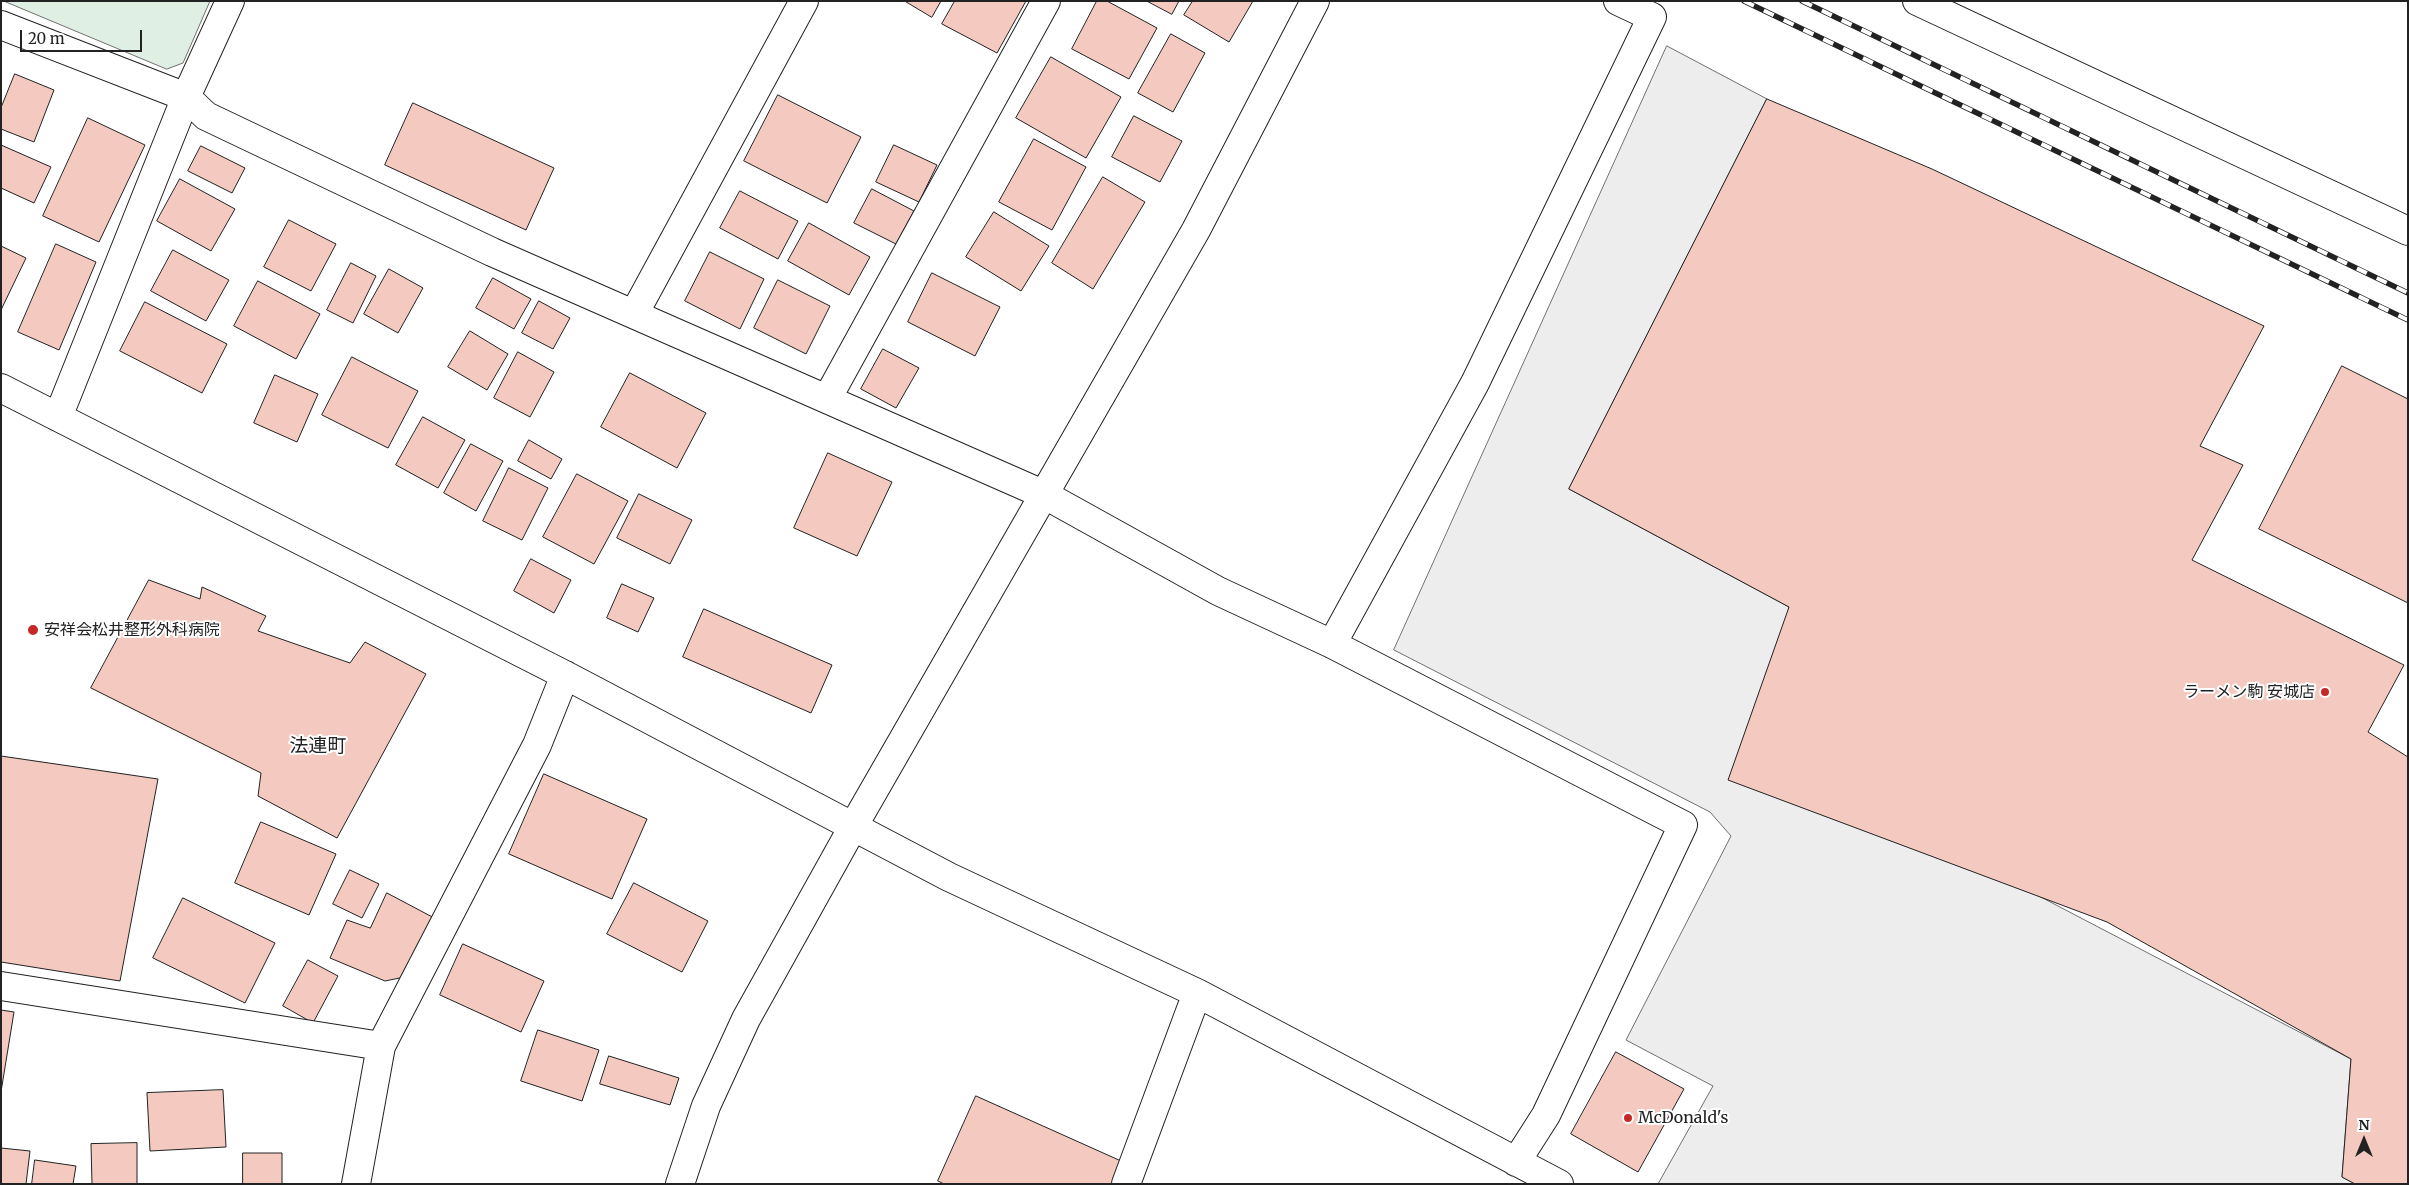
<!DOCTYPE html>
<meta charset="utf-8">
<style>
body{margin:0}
#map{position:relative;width:2409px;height:1185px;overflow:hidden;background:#fff;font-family:Merriweather,serif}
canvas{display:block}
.frame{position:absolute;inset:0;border:2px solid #222;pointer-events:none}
.north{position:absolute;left:2339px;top:1115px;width:50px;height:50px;-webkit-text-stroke:4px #fff;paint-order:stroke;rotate:0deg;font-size:14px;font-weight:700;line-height:20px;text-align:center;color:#222}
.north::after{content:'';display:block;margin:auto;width:18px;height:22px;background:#222;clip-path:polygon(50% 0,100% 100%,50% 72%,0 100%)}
.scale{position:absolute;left:20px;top:30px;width:122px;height:22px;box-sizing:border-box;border:2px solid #222;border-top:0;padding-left:6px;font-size:15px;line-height:18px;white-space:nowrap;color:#222;-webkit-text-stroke:4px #fff;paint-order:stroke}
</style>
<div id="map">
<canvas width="2409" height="1185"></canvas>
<div class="frame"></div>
<div class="north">N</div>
<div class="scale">20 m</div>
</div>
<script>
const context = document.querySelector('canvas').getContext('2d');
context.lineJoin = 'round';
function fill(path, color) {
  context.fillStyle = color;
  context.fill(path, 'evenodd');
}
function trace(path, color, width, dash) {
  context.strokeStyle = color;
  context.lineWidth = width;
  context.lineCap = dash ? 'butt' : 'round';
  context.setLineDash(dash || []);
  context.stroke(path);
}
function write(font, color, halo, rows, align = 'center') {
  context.font = font + ' Merriweather,"Noto Sans JP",serif';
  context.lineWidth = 4;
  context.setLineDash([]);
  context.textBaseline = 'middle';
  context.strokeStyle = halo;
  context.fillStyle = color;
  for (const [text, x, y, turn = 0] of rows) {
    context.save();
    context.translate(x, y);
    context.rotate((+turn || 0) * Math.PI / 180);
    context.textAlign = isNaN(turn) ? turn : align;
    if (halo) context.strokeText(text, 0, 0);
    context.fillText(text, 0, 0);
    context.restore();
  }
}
const green = new Path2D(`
 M4 1H210L183 63 167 69Z`);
const parking = new Path2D(`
 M1667 46 1767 99 1569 489 1789 607 1989 870 2351 1059 2342 1177 2355 1184H1658L1713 1086 1626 1040 1731 836 1710 812 1394 650Z`);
const building = new Path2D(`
 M905 1H941L932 17Z
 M955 1H1026L997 53 942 24Z
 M1097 1H1107L1157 28 1129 79 1072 49Z
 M1147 1H1179L1172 14Z
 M1193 1H1253L1229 42 1184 15Z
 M1171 34 1205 53 1173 112 1138 93Z
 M1051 57 1121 97 1086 158 1016 118Z
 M15 74 54 90 34 142 1 129V108Z
 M778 95 861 137 827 203 744 161Z
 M1767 99 1932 169 2264 326 2200 446 2243 465 2192 560 2404 665 2368 732 2408 757V1184H2355L2342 1177 2351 1059 2107 922 1728 780 1789 607 1569 489Z
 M413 103 554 168 526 230 385 165Z
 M1134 116 1182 141 1160 182 1112 157Z
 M88 118 145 145 99 242 43 216Z
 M1034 139 1086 167 1052 230 999 202Z
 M1 145 51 167 34 203 1 188Z
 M894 145 937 165 919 202 876 182Z
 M201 146 245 168 232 193 188 171Z
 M1103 177 1145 202 1093 289 1052 263Z
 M180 179 235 209 211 251 157 221Z
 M872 189 914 211 896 244 854 223Z
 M740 191 798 221 778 259 720 228Z
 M994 212 1049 246 1021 291 966 257Z
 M289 220 336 244 311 291 264 267Z
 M809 223 870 257 849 295 788 261Z
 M56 244 96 262 59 350 18 332Z
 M1 246 26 258 1 310Z
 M173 250 229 280 206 321 151 291Z
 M710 252 764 279 740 329 685 301Z
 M351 263 376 276 353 323 327 310Z
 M389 269 423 288 398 333 364 314Z
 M932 273 1000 307 975 356 908 322Z
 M493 278 531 299 514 329 476 308Z
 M778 280 830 306 806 354 754 328Z
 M258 281 320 314 296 359 234 326Z
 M539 301 570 318 553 349 522 333Z
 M145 302 227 344 202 393 120 351Z
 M470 331 508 354 487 390 448 367Z
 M883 349 919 368 896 408 861 389Z
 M518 352 554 372 530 417 494 398Z
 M352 357 418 391 388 448 322 415Z
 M2342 366 2408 399V603L2259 529Z
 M630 373 706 413 677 468 601 427Z
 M275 375 318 394 297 442 254 423Z
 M423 417 465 440 438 488 396 465Z
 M529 440 562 459 551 479 518 461Z
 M471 444 503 461 476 511 444 493Z
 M828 453 892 482 857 556 794 528Z
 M509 468 548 488 522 540 483 521Z
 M577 474 628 501 594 564 543 537Z
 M639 494 692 520 670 564 617 538Z
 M531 559 571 580 554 613 514 591Z
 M149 580 200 599 202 587 266 616 258 631 350 663 365 642 426 674 337 838 258 796 261 773 91 688Z
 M622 584 654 598 638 632 607 618Z
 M704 609 832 665 811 713 683 657Z
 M1 756 158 779 120 981 1 962Z
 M544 774 647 819 612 899 509 854Z
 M261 822 336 854 309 915 235 883Z
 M350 870 379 884 362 918 333 904Z
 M634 883 708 921 682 972 607 934Z
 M387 893 438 920 414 975 385 981 330 958 347 920 370 928Z
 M183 898 275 943 245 1003 153 958Z
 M463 944 544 981 521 1032 440 995Z
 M308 960 338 976 313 1023 283 1006Z
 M1 1010 14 1012 1 1092Z
 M538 1030 599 1050 582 1101 521 1081Z
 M1616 1052 1684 1089 1638 1172 1571 1134Z
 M609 1056 679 1078 670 1105 600 1084Z
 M223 1090 226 1147 150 1151 147 1093Z
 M976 1096 1130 1165 1122 1184H944L938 1181Z
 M137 1143V1184H92L91 1144Z
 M1 1148 30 1151 26 1184H1Z
 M243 1153H282V1184H243Z
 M35 1160 76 1166 73 1184H32Z`);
const minor = new Path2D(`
 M1917 1 2408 231
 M1 25 186 97 206 116 492 252 1045 495 1218 591 1332 644 1683 825 1546 1115 1516 1162
 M634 314 804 1
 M1 388 565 675 949 877 1197 993 1559 1184
 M827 399 1046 1
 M58 417 186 97 230 1
 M1332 644 1475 383 1652 17 1618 1
 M1 986 381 1046
 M356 1184 381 1046 537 745 565 675
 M680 1184 706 1106 746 1019 854 825 1196 230 1315 1
 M1126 1184 1197 993`);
const rail = new Path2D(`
 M1744 1 2408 320
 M1802 1 2408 293`);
const markers = [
 [33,630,6,"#c62828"],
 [2325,692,5,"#c62828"],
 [1628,1118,5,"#c62828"]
];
const poiNames = [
 ["安祥会松井整形外科病院",44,630],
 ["ラーメン駒 安城店",2315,692,"right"],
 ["McDonald's",1638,1118]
];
const quarterNames = [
 ["法連町",318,747]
];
fill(green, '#e0efe3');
trace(green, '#6f6f6f', 1);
fill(parking, '#ededed');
trace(parking, '#6f6f6f', 1);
fill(building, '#f3c9c0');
trace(building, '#222', 1);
trace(minor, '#222', 30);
trace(minor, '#fff', 28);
trace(rail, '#222', 5.5);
trace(rail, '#fff', 4, [11]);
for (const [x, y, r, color] of markers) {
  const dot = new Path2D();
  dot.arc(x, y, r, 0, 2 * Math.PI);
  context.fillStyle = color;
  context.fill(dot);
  trace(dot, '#fff', 2);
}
write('16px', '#222', '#fff', poiNames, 'left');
write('19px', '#222', '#fff', quarterNames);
</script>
